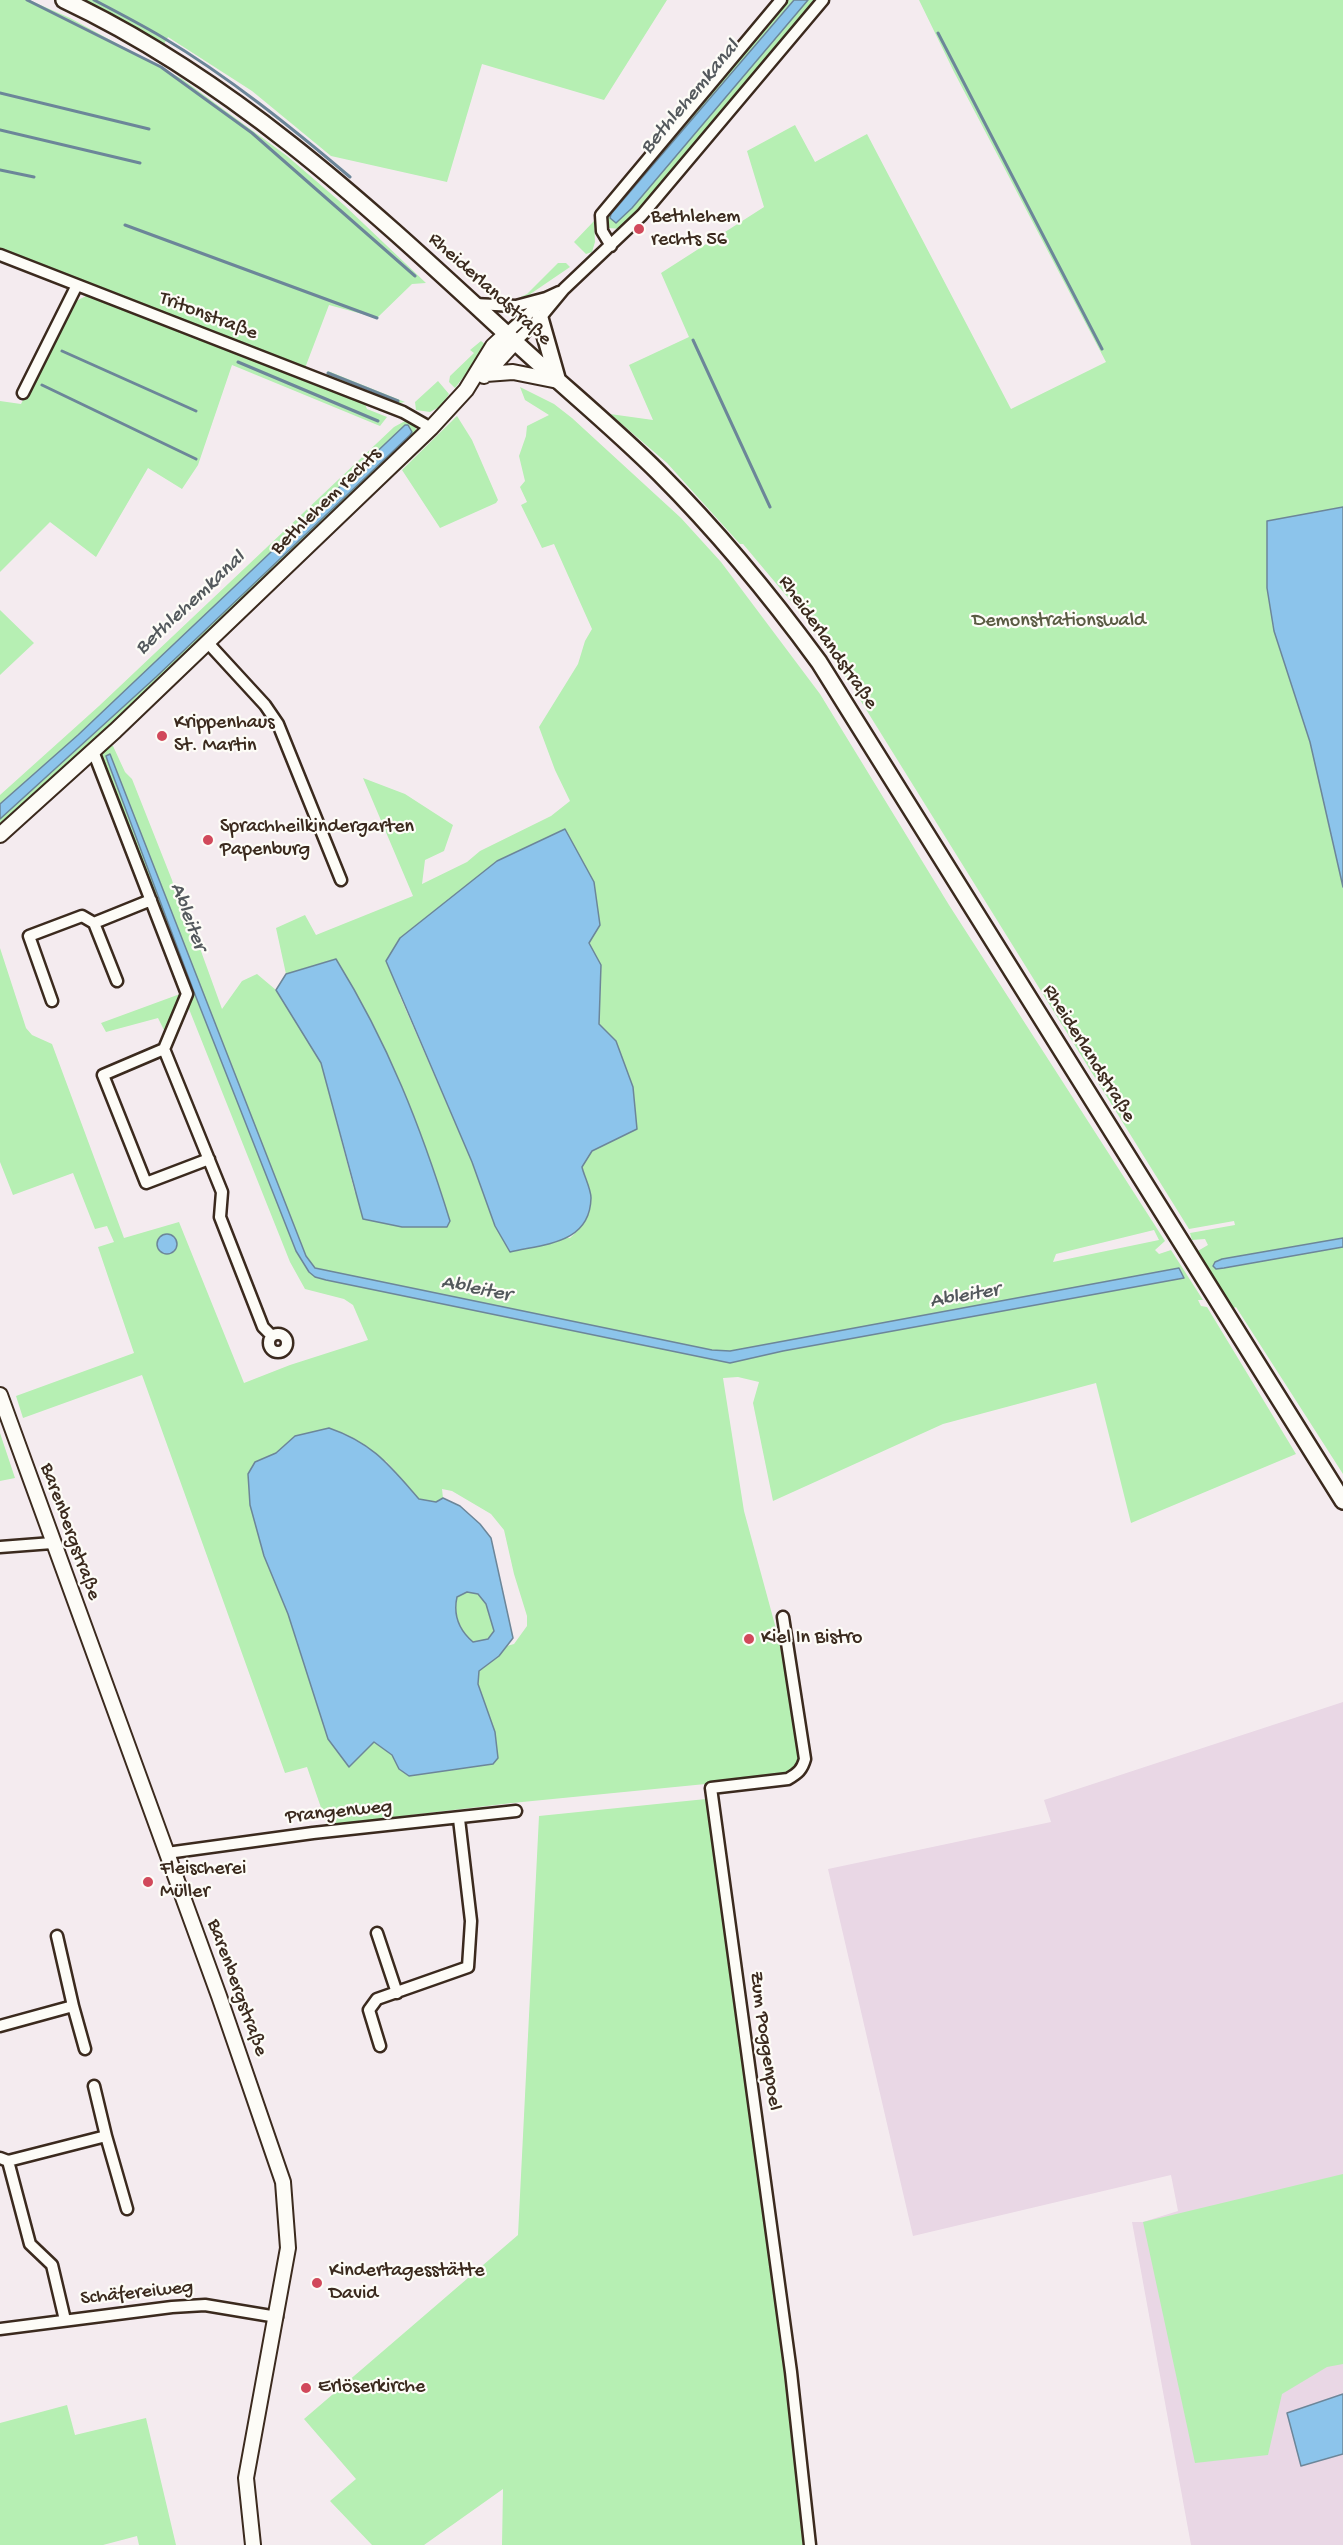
<!DOCTYPE html>
<meta charset="utf-8">
<style>
body{margin:0}
canvas{display:block;background:#f4ebef}
</style>
<canvas width="1343" height="2545"></canvas>
<script>
const context = document.querySelector('canvas').getContext('2d');
context.lineJoin = 'round';
function fill(path, color) {
  context.fillStyle = color;
  context.fill(path, 'evenodd');
}
function trace(path, color, width, dash) {
  context.strokeStyle = color;
  context.lineWidth = width;
  context.lineCap = dash ? 'butt' : 'round';
  context.setLineDash(dash || []);
  context.stroke(path);
}
function write(font, color, halo, rows, align = 'center') {
  context.font = font + ' "Gochi Hand",sans-serif';
  context.lineWidth = 4.5;
  context.setLineDash([]);
  context.textBaseline = 'middle';
  context.strokeStyle = halo;
  context.fillStyle = color;
  for (const [text, x, y, turn = 0] of rows) {
    context.save();
    context.translate(x, y);
    context.rotate((+turn || 0) * Math.PI / 180);
    context.textAlign = isNaN(turn) ? turn : align;
    if (halo) context.strokeText(text, 0, 0);
    context.fillText(text, 0, 0);
    context.restore();
  }
}
const built = new Path2D(`
 M1343 1702V2545H1191L1132 2222H1143L1178 2211 1171 2175 913 2236 828 1869 1051 1822 1044 1800Z`);
const green = new Path2D(`
 M0 0H29L70 18 182 79 287 156 344 205 426 283 412 284 377 318 329 305 305 368 0 250Z
 M81 0H667L604 100 482 64 447 182 331 156 252 91 168 37 163 46Z
 M785 0H817L634 216 621 229 609 228 604 221 605 215Z
 M919 0H1343V507L1268 521 1267 588 1274 631 1310 742 1343 888V1474L1236 1307 1229 1310 1196 1252 1208 1245 1205 1239 1192 1240 1190 1233 1235 1225 1234 1221 1189 1229 821 637 743 544H740L667 463 610 414 653 420 629 365 689 337 661 273 764 207 747 151 795 125 815 162 867 134 1011 409 1106 362 954 72Z
 M594 221 595 242 592 252 586 254 574 242Z
 M558 263H566L570 267 523 299 516 302 512 301 527 294Z
 M88 295 364 402 367 409 387 417 380 426 232 365 198 465 182 489 148 468 96 557 50 522 0 572V401L21 404 72 303Z
 M481 341 486 345 484 350 455 388 449 382 450 376 474 353 470 350Z
 M328 371 405 402 399 403 398 405 325 377Z
 M438 381 449 394 441 406 430 412 416 410 415 402Z
 M520 387 554 404 572 418 681 518 721 562 820 694 949 905 1165 1241 1155 1250 1159 1254 1171 1250 1203 1300H1198L1201 1306 1207 1307 1296 1454 1131 1523 1096 1383 943 1424 773 1501 753 1403 759 1382 738 1377 723 1378 744 1511 778 1636 803 1760 787 1776 512 1803 327 1825 307 1767 285 1773 142 1375 23 1418 16 1396 134 1353 98 1247 114 1242 107 1226 95 1229 73 1173 13 1195 0 1162V948L26 1028 32 1035 52 1044 124 1238 179 1222 244 1383 290 1365 368 1340 353 1305 344 1299 305 1289 290 1262 187 1004 98 756 110 746H113L125 772 132 779 172 880 179 905 186 917 189 918 222 1009 242 981 257 974 276 990 321 1063 355 1193 335 959 286 974 276 928 305 915 316 935 413 896 363 778 405 794 453 825 444 851 425 860 422 884 467 862 480 851 551 816 570 801 555 770 539 727 578 664 585 641 592 629 554 544 542 548 521 505 527 502 520 487 525 481 519 456 526 436 527 426 549 415 525 400ZM497 861 600 925 589 943 601 965 599 1024 616 1041 633 1087 637 1129 592 1151 582 1167C591 1198 597 1214 570 1238L495 1226 472 1162 399 994 400 938ZM1154 1230 1159 1240 1053 1262 1056 1254ZM295 1436 386 1461 419 1499 436 1502 443 1498 442 1489 452 1491 491 1514 504 1530 514 1574 527 1616V1626L514 1644 507 1646 499 1656 479 1671 478 1684 495 1732 493 1764 409 1776 399 1769 393 1755 374 1742 349 1767 328 1739 288 1614 264 1556 255 1462 276 1453Z
 M457 416 472 440 498 500 496 503 440 528 402 470Z
 M405 421 415 426 417 433 185 659 0 828V795L99 706 394 427Z
 M0 610 34 643 0 675Z
 M180 994 182 996 165 1032 158 1018 106 1032 101 1023Z
 M0 1433 15 1478 0 1481Z
 M467 1592 478 1593 486 1604 494 1631 488 1639 473 1642C459 1630 453 1615 457 1597Z
 M706 1799 786 2377 803 2545H502L503 2489 424 2545H372L330 2501 356 2479 304 2419 518 2235 539 1816Z
 M1343 2174V2364L1327 2367 1282 2394 1268 2455 1195 2463 1143 2222Z
 M67 2405 75 2435 146 2418 176 2545H139L137 2536 103 2545H0V2423Z`);
const water = new Path2D(`
 M794 0H808L632 208 616 223 610 218 611 214Z
 M405 425H408L412 432 410 435 156 677 0 819V804L78 735Z
 M1343 507V887L1310 742 1274 631 1267 588V521Z
 M110 754 306 1256 315 1268 712 1350 730 1351 1179 1268 1184 1278 783 1351 730 1363 326 1280 315 1277 309 1272 296 1251 194 992 108 762 106 756Z
 M565 829 594 882 600 925 589 943 601 965 599 1024 616 1041 633 1087 637 1129 592 1151 582 1167C584 1176 591 1189 591 1198 590 1244 544 1244 510 1252L495 1226 472 1162 386 961 400 938 497 861Z
 M336 959C388 1043 421 1127 450 1221L447 1227H402L363 1219 321 1063 276 990 286 974Z
 M157 1244a10 10 0 1 1 20 0a10 10 0 1 1-20 0Z
 M1343 1238V1247L1224 1268 1216 1269 1213 1266 1215 1262 1222 1259Z
 M329 1428C373 1443 390 1466 419 1499L436 1502 443 1498 460 1506 480 1524 491 1538 513 1638 499 1656 479 1671 478 1684 495 1732 498 1758 493 1764 409 1776 399 1769 392 1755 374 1742 349 1767 328 1739 288 1614 264 1556 250 1505 248 1474 255 1462 276 1453 295 1436ZM467 1592 478 1594 486 1604 494 1631 488 1639 473 1642C459 1630 453 1615 457 1597Z
 M1343 2394V2454L1301 2466 1287 2413Z`);
const stream = new Path2D(`
 M27 0 161 67 252 133 415 276
 M94 0C117 12 140 24 162 37 229 77 291 127 350 177
 M938 33 1102 349
 M0 93 149 129
 M0 130 140 163
 M0 170 34 177
 M125 225 377 318
 M693 340 770 507
 M62 351 196 411
 M238 362 378 421
 M328 373 398 401
 M42 385 196 459`);
const minor = new Path2D(`
 M611 246 602 231 601 215 781 0
 M0 255 403 412 431 428
 M474 304 516 306 546 298
 M506 334 546 298 559 292
 M515 342 540 318 564 289 642 215 823 0
 M23 393 77 285
 M208 643 265 705 278 724 341 880
 M93 751 187 994 164 1049 222 1192 220 1217 263 1327 272 1336
 M117 981 94 923 151 900
 M52 1001 29 936 82 916 94 923
 M164 1049 103 1075 146 1183 209 1159
 M269 1343a9 9 0 1 1 18 0a9 9 0 1 1-18 0Z
 M0 1547 52 1543
 M783 1617 805 1759C802 1770 798 1773 788 1779L711 1788 791 2372 810 2545
 M167 1853 313 1833 516 1811
 M377 1933 397 1993
 M57 1936 73 2006
 M0 2026 73 2006 85 2049
 M380 2046 369 2010 377 1999 468 1967 471 1921 459 1819
 M94 2086 106 2136
 M0 2158 8 2161 30 2244 52 2265 65 2320
 M8 2161 106 2136 127 2209
 M0 2329 172 2307 205 2305 277 2317`);
const tertiary = new Path2D(`
 M486 374 513 372 558 381
 M484 376 515 342
 M0 835 115 731 431 428 466 390 493 346 506 334
 M0 1395 219 1996 283 2182 288 2248 246 2478 253 2545`);
const secondary = new Path2D(`
 M64 0C236 81 374 212 512 339 560 384 612 426 659 473 718 532 770 595 819 662L1343 1501
 M540 318 557 378`);
const markers = [
 [639,229,6,"#d1495b"],
 [162,736,6,"#d1495b"],
 [208,840,6,"#d1495b"],
 [749,1639,6,"#d1495b"],
 [148,1882,6,"#d1495b"],
 [317,2283,6,"#d1495b"],
 [306,2388,6,"#d1495b"]
];
const poiNames = [
 ["Bethlehem",651,218],
 ["rechts 56",651,241],
 ["Krippenhaus",174,724],
 ["St. Martin",174,747],
 ["Sprachheilkindergarten",220,828],
 ["Papenburg",220,851],
 ["Kiel In Bistro",761,1639],
 ["Fleischerei",160,1870],
 ["Müller",160,1893],
 ["Kindertagesstätte",329,2272],
 ["David",329,2295],
 ["Erlöserkirche",318,2388]
];
const streetNames = [
 ["Rheiderlandstraße",489,290,42],
 ["Tritonstraße",208,317,21],
 ["Bethlehem rechts",327,502,-44],
 ["Rheiderlandstraße",827,643,55],
 ["Rheiderlandstraße",1088,1054,58],
 ["Barenbergstraße",69,1532,70],
 ["Prangenweg",339,1813,-6],
 ["Barenbergstraße",236,1988,70],
 ["Zum Poggenpoel",764,2041,82],
 ["Schäfereiweg",137,2294,-6]
];
const parkNames = [
 ["Demonstrationswald",1059,622]
];
const waterNames = [
 ["Bethlehemkanal",691,98,-50],
 ["Bethlehemkanal",191,604,-43],
 ["Ableiter",187,917,69],
 ["Ableiter",476,1290,11],
 ["Ableiter",965,1297,-10]
];
fill(built, '#e9d7e5');
fill(green, '#b6efb3');
fill(water, '#8cc4eb');
trace(water, '#6c8699', 1.5);
trace(stream, '#6c8699', 3);
trace(minor, '#3b2a1e', 15);
trace(tertiary, '#3b2a1e', 18);
trace(secondary, '#3b2a1e', 20);
trace(minor, '#fdfcf7', 10);
trace(tertiary, '#fdfcf7', 14);
trace(secondary, '#fdfcf7', 15);
for (const [x, y, r, color] of markers) {
  const dot = new Path2D();
  dot.arc(x, y, r, 0, 2 * Math.PI);
  context.fillStyle = color;
  context.fill(dot);
  trace(dot, '#fdfcf7', 2);
}
write('20px', '#3b2a1e', '#fdfcf7', poiNames, 'left');
write('20px', '#3b2a1e', '#fdfcf7', streetNames);
write('20px', '#5a5b43', '#fdfcf7', parkNames);
write('italic 21px', '#53585c', '#fdfcf7', waterNames);
</script>
